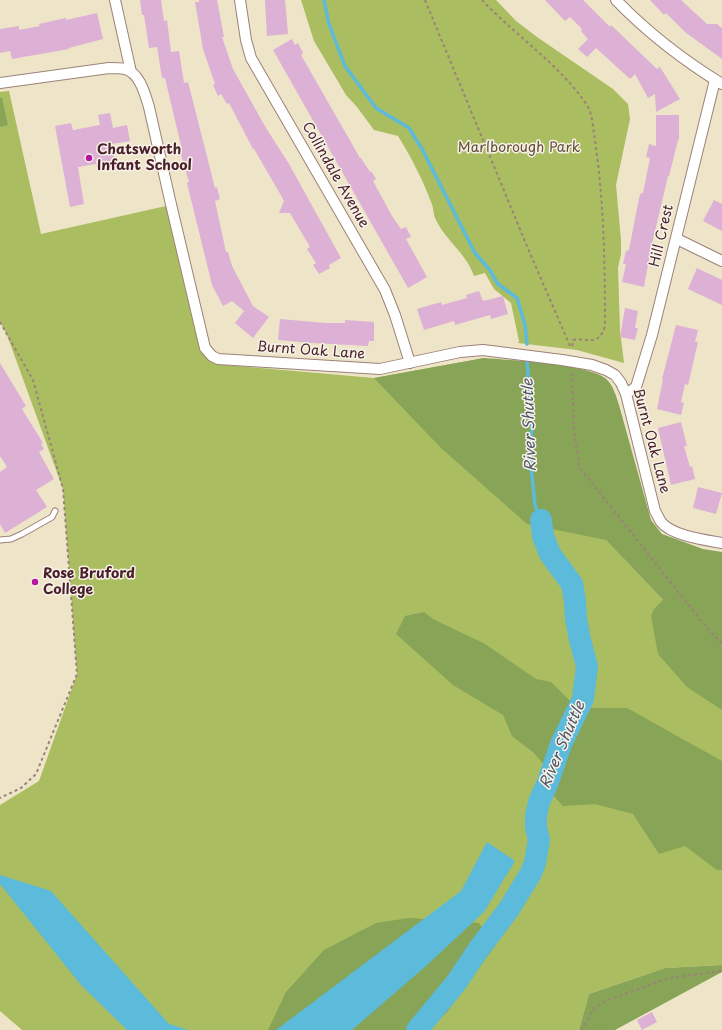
<!DOCTYPE html>
<style>
body{margin:0}
canvas{display:block;background:#eee4c7}
</style>
<canvas width="722" height="1030"></canvas>
<script>
const context = document.querySelector('canvas').getContext('2d');
context.lineJoin = 'round';
function fill(path, color) {
  context.fillStyle = color;
  context.fill(path, 'evenodd');
}
function trace(path, color, width, dash) {
  context.strokeStyle = color;
  context.lineWidth = width;
  context.lineCap = dash ? 'butt' : 'round';
  context.setLineDash(dash || []);
  context.stroke(path);
}
function write(font, color, halo, rows, align = 'center') {
  context.font = font + ' "Playpen Sans",sans-serif';
  context.lineWidth = 3;
  context.setLineDash([]);
  context.textBaseline = 'middle';
  context.strokeStyle = halo;
  context.fillStyle = color;
  for (const [text, x, y, turn = 0] of rows) {
    context.save();
    context.translate(x, y);
    context.rotate((+turn || 0) * Math.PI / 180);
    context.textAlign = isNaN(turn) ? turn : align;
    if (halo) context.strokeText(text, 0, 0);
    context.fillText(text, 0, 0);
    context.restore();
  }
}
const green = new Path2D(`
 M301 0H496L516 21 537 37 613 89 628 104 630 119 616 185 621 240V254L618 268 620 330 624 363 577 350 518 343 519 341 511 303 494 289 485 273 474 276C467 254 446 241 436 220 433 215 434 208 431 202 423 180 411 157 398 136L374 130 357 107 346 95 314 41Z
 M9 91 41 234 166 206 203 354 215 364 374 378 484 358 548 478 722 663V965L665 968 589 994 579 1030H22L0 1011V805L39 781 77 674 63 489 7 335 0 322V92Z`);
const forest = new Path2D(`
 M0 98H2L8 125 0 127Z
 M484 358C509 360 587 364 605 378 613 384 616 396 619 405L651 520 662 534 703 549 722 552V710L687 687 658 654 651 616 654 609 663 600 606 540 527 524 441 448 374 378Z
 M424 612 433 619 485 644 536 679 551 682 569 700 590 708H627L722 761V870H717L685 846 659 854 633 814 595 804 563 806 552 794 550 772 534 753 512 736 503 715 453 685 396 634 405 616Z
 M409 918 479 923 495 946 447 1012 429 1030H268L286 992 324 950 376 923Z
 M722 965V972L615 1030H579L589 994 665 968Z`);
const water = new Path2D(`
 M487 842 515 861 484 912 426 966 352 1030H276L461 891Z
 M0 875 51 891 169 1024 188 1030H127L81 985 0 884Z`);
const stream = new Path2D(`
 M324 0 329 24 345 66 376 108 409 128 422 149 475 253 489 269 498 284 517 298 525 325 527 344
 M527 360 532 430 529 447 535 505 541 520`);
const river = new Path2D(`
 M417 1030 456 983 478 950 509 909 531 873 535 863 539 840 536 827V816L539 802 548 782 561 744 583 699 587 666 580 640 576 619 575 601 572 584 550 554 543 536 541 520`);
const building = new Path2D(`
 M140 0H161L164 21 167 20 171 52 179 51 184 83 188 82 215 188 217 187 220 199 215 201 226 252H228L232 266 253 306 269 317 253 338 235 323 244 311 232 301 223 306 212 285 187 183 189 182 180 151 182 150 165 78H162L157 47 149 48 144 15H142Z
 M199 0H217L224 37H222L233 69 266 128 289 164 341 258 329 265 330 268 319 274 313 265 316 263 307 249 310 247 290 213H279L284 201 279 192 254 149H253L229 103 227 104 221 94 218 96 213 85 215 84 203 49 195 2H199Z
 M265 0H285L288 34 267 36Z
 M545 0H583L610 27 611 25 657 69 660 67 680 99 656 112 655 94 648 98 635 74 630 79 596 48 587 57 578 49 588 39 581 31 582 29 570 17 565 21Z
 M650 0H681L707 24H717L722 28V59L685 32 666 13 664 15Z
 M97 13 103 39 69 48V49L12 59 10 51 0 53V29L19 26V30L40 26 39 24 66 18V20Z
 M292 39 295 45 298 43 303 53 301 55 360 158H361L370 172 371 171 376 179 373 181 392 216 401 229 406 227 411 237 406 239 427 277 408 288 273 50Z
 M110 113 113 128 127 125 130 141 112 144 116 167 97 171 96 164 78 167 84 204 70 207 55 126 71 123 73 130 100 125 98 115Z
 M656 115H679V140H678L669 176H668L651 248 644 287 622 282 626 264H623L626 251 629 250 639 198 641 193H643L650 158 646 157 649 144 656 146Z
 M714 200 722 204V231L703 221Z
 M697 268 722 280V305L688 289Z
 M479 291 483 301 503 296 508 314 491 319 490 315 455 325 454 321 424 330 417 309 441 302 442 305 467 298 466 295Z
 M625 308 638 311 635 328H638L635 340 620 337Z
 M280 319 325 323H345V320L374 322V341H369L368 346 312 343 278 340Z
 M676 325 698 330 695 342H698L688 385 685 384 681 402 684 403 681 415 657 409 663 379H662Z
 M0 363 26 406 22 409 43 443 41 444 44 449 39 452 54 479 36 490 47 507 5 533 0 524V472L7 467 0 456Z
 M681 422 687 446H684L690 467 692 466 695 479 671 485 658 428Z
 M698 487 722 493 716 514 693 508Z
 M652 1012 657 1022 642 1030 637 1020Z`);
const path = new Path2D(`
 M425 0 529 251 571 348
 M482 0C516 36 559 64 587 105 593 115 593 129 595 141 604 202 605 264 605 326 598 348 588 337 573 340L572 349
 M0 322 33 380 63 489 77 674 36 774 21 788 0 798
 M572 373 574 432 580 468 703 623 722 644
 M581 1030 588 1020 594 1008 608 1000 669 978 722 971`);
const service = new Path2D(`
 M0 540 11 539 22 534 52 517 55 511`);
const minor = new Path2D(`
 M115 0 131 72
 M240 0 246 40 251 58 385 290 395 315 410 363
 M616 0C648 33 683 60 722 84
 M0 83 109 68C114 68 120 68 125 69 140 73 145 94 149 107L170 200 205 348 212 356 218 359 380 369 460 352 483 350 562 360 592 365 606 370 615 375 621 383 626 394 655 511C657 514 659 519 661 522 672 536 705 540 722 543
 M677 239 722 261
 M626 394 636 387 652 335 715 80`);
const markers = [
 [89,158,4,"#b5179e"],
 [35,582,4,"#b5179e"]
];
const parkNames = [
 ["Marlborough Park",519,148]
];
const poiNames = [
 ["Chatsworth",97,150],
 ["Infant School",97,166],
 ["Rose Bruford",43,574],
 ["College",43,590]
];
const streetNames = [
 ["Collindale Avenue",335,175,60],
 ["Hill Crest",662,236,-77],
 ["Burnt Oak Lane",311,351,4],
 ["Burnt Oak Lane",651,441,75]
];
const waterNames = [
 ["River Shuttle",530,425,-92],
 ["River Shuttle",563,745,-67]
];
fill(green, '#aabd61');
fill(forest, '#87a457');
fill(water, '#5cbada');
trace(stream, '#5cbada', 3.5);
trace(river, '#5cbada', 22);
fill(building, '#ddb1d5');
trace(service, '#9c8279', 7);
trace(minor, '#9c8279', 12);
trace(path, '#9c8279', 2, [3, 3]);
trace(service, '#fff', 5);
trace(minor, '#fff', 10);
for (const [x, y, r, color] of markers) {
  const dot = new Path2D();
  dot.arc(x, y, r, 0, 2 * Math.PI);
  context.fillStyle = color;
  context.fill(dot);
  trace(dot, '#f7f3e8', 1.5);
}
write('14px', '#674e3b', '#f7f3e8', parkNames);
write('bold 14px', '#4a1f2b', '#f7f3e8', poiNames, 'left');
write('14px', '#4a1f2b', '#f7f3e8', streetNames);
write('italic 15px', '#505568', '#f7f3e8', waterNames);
</script>
